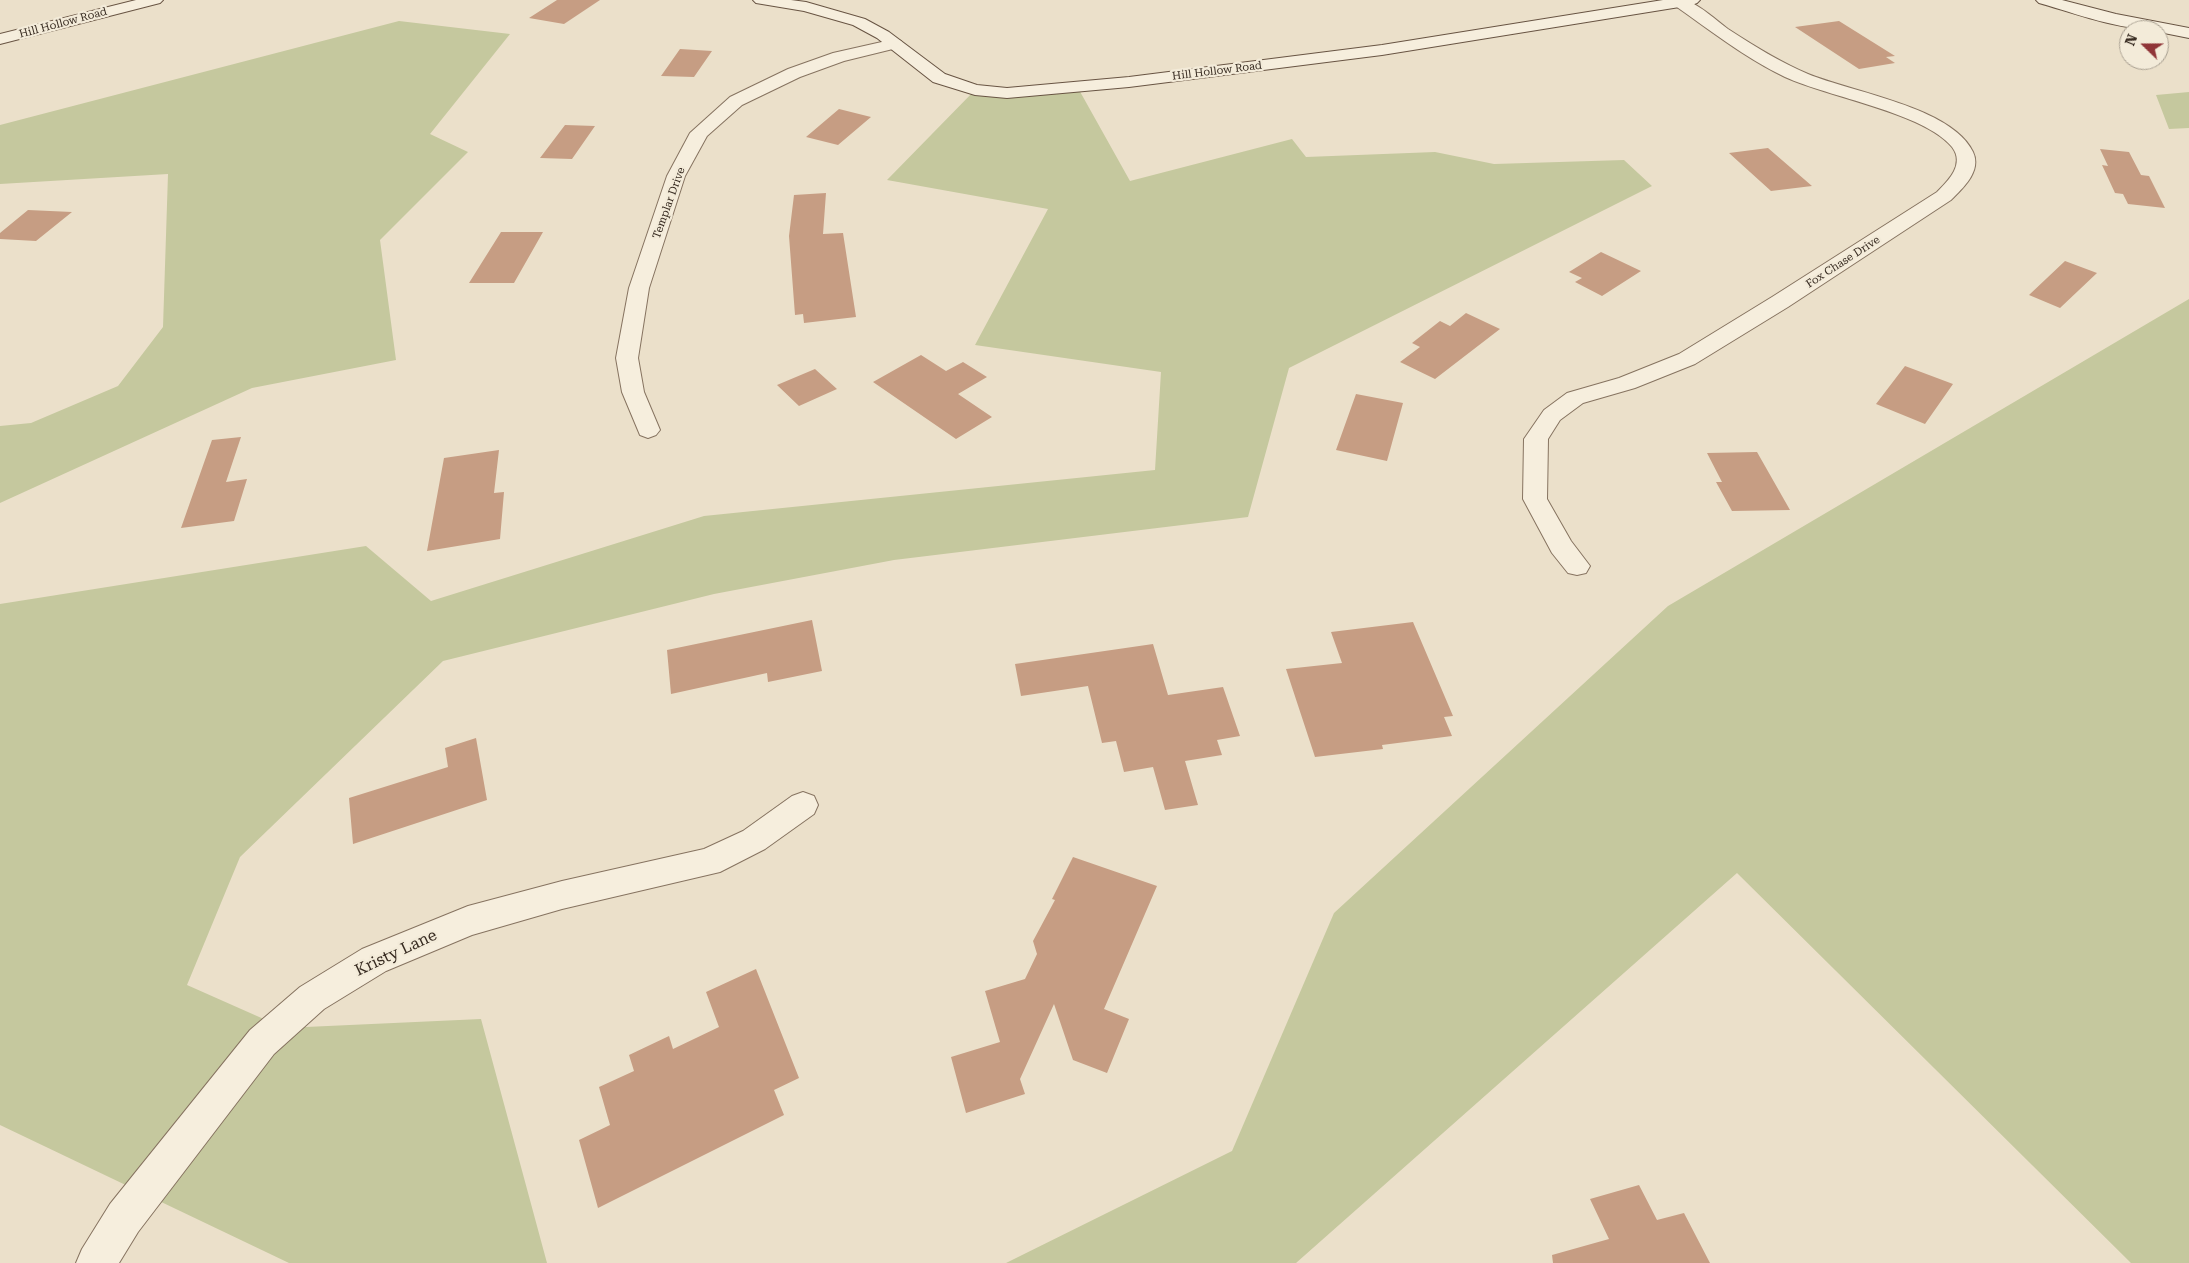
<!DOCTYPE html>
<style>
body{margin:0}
#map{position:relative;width:2189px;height:1263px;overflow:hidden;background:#ebe0ca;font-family:"Roboto Serif",serif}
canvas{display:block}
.north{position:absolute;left:2119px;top:20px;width:50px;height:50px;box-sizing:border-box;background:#f3ebd9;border:1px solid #a89f90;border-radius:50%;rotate:292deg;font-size:14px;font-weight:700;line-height:20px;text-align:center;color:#382c22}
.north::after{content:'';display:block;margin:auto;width:18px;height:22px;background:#903538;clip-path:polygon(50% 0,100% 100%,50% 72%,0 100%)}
</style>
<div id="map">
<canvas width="2189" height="1263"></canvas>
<div class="north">N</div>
</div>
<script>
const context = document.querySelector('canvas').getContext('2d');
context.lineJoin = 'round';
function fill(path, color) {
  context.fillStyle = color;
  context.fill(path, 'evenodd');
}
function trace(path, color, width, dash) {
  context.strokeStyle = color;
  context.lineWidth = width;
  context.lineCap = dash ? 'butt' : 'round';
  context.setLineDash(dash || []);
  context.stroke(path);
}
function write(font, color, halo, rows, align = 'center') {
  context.font = font + ' "Roboto Serif",serif';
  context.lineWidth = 4.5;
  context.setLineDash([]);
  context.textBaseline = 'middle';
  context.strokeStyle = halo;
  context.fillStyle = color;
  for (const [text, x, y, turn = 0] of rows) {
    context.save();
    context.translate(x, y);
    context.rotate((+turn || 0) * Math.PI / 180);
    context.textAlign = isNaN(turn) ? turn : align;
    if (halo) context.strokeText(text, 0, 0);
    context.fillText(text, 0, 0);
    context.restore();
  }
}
const green = new Path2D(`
 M399 21 510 34 430 134 468 152 380 240 396 360 252 388 0 503V426L31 423 118 386 163 327 168 174 0 184V125Z
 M1078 88 1130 181 1292 139 1306 157 1435 152 1494 164 1624 160 1652 186 1289 368 1248 517 894 560 714 594 443 661 240 857 187 985 284 1028 481 1019 547 1263H289L0 1125V604L366 546 431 601 704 516 1155 470 1161 372 975 345 1048 209 887 180 976 89Z
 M2189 92V128L2169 129 2156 95Z
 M2189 299V1263H2131L1737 873 1296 1263H1006L1232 1151 1334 913 1668 606Z`);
const building = new Path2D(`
 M557 0H600L564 24 529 18Z
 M1839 21 1895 56 1886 57 1895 63 1859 69 1795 27Z
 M680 49 712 51 694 77 661 76Z
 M839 109 871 117 838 145 806 137Z
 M565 125 595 126 572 159 540 158Z
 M1768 148 1812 186 1771 191 1729 153Z
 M2100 149 2129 152 2141 175 2149 176 2165 208 2128 204 2123 194 2115 193 2102 165 2108 166Z
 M826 193 823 234 843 233 856 317 804 323 803 314 795 315 789 236 794 195Z
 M28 210 72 212 36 241 0 239V233Z
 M501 232H543L514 283H469Z
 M1601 252 1641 271 1602 296 1575 282 1582 278 1569 272Z
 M2065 261 2097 273 2060 308 2029 295Z
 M1466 313 1500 329 1435 379 1400 362 1420 347 1412 343 1440 321 1450 326Z
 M921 355 946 371 963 362 987 377 958 394 992 417 956 439 873 382Z
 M1905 366 1953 384 1925 424 1876 404Z
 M815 369 837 389 799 406 777 385Z
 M1356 394 1403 403 1387 461 1336 450Z
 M241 437 226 482 247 479 234 521 181 528 212 440Z
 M499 450 494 493 504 492 500 539 427 551 444 458Z
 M1757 452 1790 510 1732 511 1716 482H1722L1707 453Z
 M812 620 822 671 768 682 767 673 671 694 667 650Z
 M1413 622 1453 716 1444 717 1452 736 1382 745 1383 749 1315 757 1286 669 1342 663 1331 632Z
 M1153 644 1168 695 1223 687 1240 736 1217 740 1222 755 1185 761 1198 805 1165 810 1153 767 1124 772 1116 741 1102 743 1088 686 1021 696 1015 664Z
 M476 738 487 800 353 844 349 798 448 767 445 748Z
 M1073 857 1157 886 1104 1009 1129 1019 1107 1073 1073 1060 1054 1004 1020 1079 1025 1094 966 1113 951 1057 1000 1042 985 991 1025 979 1037 954 1033 941 1055 900 1052 899Z
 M756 969 799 1078 774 1090 784 1115 598 1208 579 1140 610 1125 599 1087 634 1071 629 1055 669 1036 673 1049 719 1027 706 992Z
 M1639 1185 1657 1220 1684 1213 1710 1263H1553L1552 1255 1609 1239 1590 1199Z`);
const street = new Path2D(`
 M1673 0C1677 0 1683 0 1688 1 1702 7 1716 20 1728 29 1754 46 1780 62 1808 74 1851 92 1952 107 1973 152 1982 171 1963 188 1951 200L1788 307 1695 364 1635 388 1583 403 1560 420 1548 439 1547 499 1571 541 1590 566 1586 573 1577 575 1568 573 1552 553 1523 499 1524 439 1544 410 1567 393 1619 378 1679 354 1772 297 1937 192C1949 180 1965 164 1952 147 1925 113 1828 97 1785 77 1745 58 1710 30 1674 5L1671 2Z
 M895 39 901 41 903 44 901 47 844 61 800 77 742 105 707 136 685 176 649 288 638 358 644 392 660 430 656 435 648 438 640 435 622 392 616 358 629 288 667 176 690 133 730 97 788 69 833 53Z
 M803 792 814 796 818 805 814 814 765 849 720 872 562 909 472 935 386 971 324 1009 274 1054 138 1232 119 1263H76L82 1249 110 1204 250 1030 300 987 362 949 468 906 562 881 704 849 743 831 792 796Z`);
const secondary = new Path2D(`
 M136 0H163L160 3 0 44V34Z
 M753 0H791L806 2 865 19 889 32 945 74 977 85 1007 88 1129 77 1382 45 1663 0H1700L1697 3 1692 5 1382 55 1129 87 1007 98 975 95 933 82 877 38 853 25 804 11 756 3Z
 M2036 0H2062L2116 14 2189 28V38L2159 32V30C2119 30 2077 14 2039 3Z`);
const farStreetnames = [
 ["Hill Hollow Road",63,23,-15],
 ["Hill Hollow Road",1217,71,-7],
 ["Templar Drive",669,203,-70],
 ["Fox Chase Drive",1843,262,-33]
];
const nearStreetnames = [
 ["Kristy Lane",396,953,-25]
];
fill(green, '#c5c89e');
fill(building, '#c69d83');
trace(street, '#867360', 2);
trace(secondary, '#685443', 2);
fill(street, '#f6eedd');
fill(secondary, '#f6eedd');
write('11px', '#382c22', '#f3ebd9', farStreetnames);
write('16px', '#382c22', '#f3ebd9', nearStreetnames);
</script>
